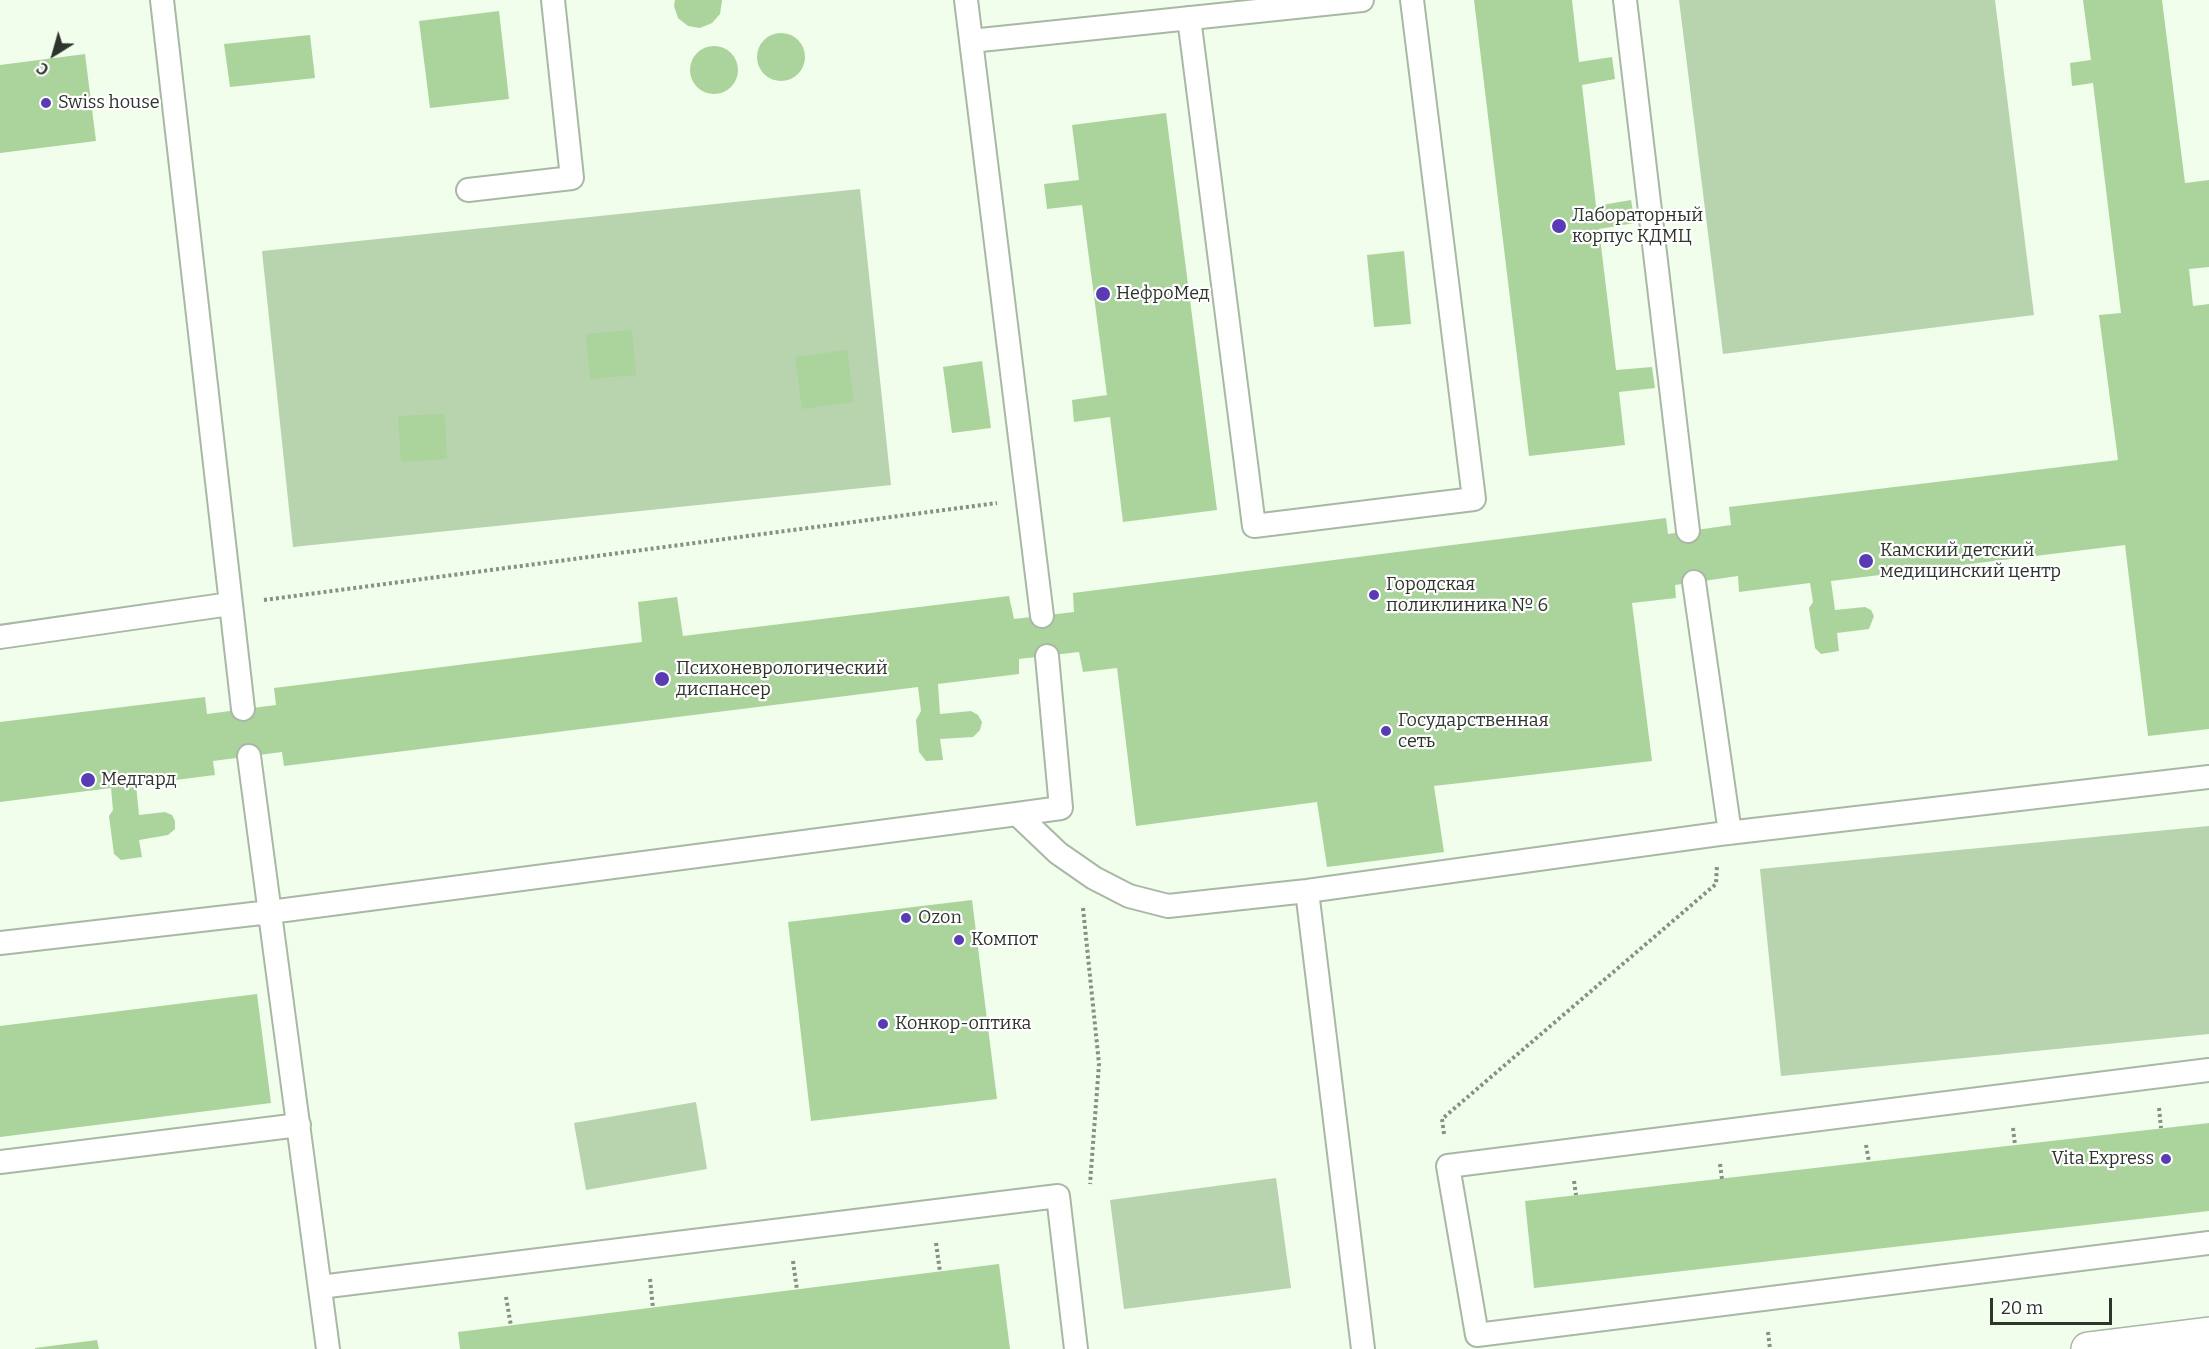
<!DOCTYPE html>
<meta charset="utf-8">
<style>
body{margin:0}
#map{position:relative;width:2209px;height:1349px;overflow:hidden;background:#f0feeb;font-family:Bitter,serif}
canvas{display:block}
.north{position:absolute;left:24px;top:24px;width:60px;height:60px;-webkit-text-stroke:4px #fff;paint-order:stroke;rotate:217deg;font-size:16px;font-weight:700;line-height:24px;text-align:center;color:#2f352d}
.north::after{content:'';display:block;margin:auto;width:21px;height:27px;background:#2f352d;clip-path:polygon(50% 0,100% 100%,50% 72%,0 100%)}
.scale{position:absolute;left:1990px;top:1298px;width:122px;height:27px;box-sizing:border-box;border:3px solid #2f352d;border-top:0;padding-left:8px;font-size:18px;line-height:21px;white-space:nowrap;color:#2f352d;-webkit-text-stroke:4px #fff;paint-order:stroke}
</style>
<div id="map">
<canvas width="2209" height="1349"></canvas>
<div class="north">С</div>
<div class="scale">20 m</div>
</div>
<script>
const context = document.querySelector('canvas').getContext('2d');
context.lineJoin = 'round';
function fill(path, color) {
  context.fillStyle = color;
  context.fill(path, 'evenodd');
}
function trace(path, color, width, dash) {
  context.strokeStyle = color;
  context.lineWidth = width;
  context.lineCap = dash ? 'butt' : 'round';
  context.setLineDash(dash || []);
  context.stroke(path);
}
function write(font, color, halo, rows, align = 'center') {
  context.font = font + ' Bitter,serif';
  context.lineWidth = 4.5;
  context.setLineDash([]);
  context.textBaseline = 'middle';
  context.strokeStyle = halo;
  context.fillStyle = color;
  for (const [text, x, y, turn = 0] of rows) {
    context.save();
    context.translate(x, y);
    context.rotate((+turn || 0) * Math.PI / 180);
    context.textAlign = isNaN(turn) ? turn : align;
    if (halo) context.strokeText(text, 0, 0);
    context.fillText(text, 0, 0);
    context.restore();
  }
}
const green = new Path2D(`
 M1679 0H1995L2034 315 1723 354Z
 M860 189 891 485 293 547 262 251Z
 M2209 826V1034L1781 1076 1760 869Z
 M696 1102 707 1169 586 1190 574 1123Z
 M1276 1178 1291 1288 1124 1309 1110 1200Z`);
const building = new Path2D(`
 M675 0H722V1L720 14 712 23 700 28 688 26 678 18 674 6Z
 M1474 0H1572L1579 62 1612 57 1615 79 1582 85 1596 206 1631 200 1635 223 1599 229 1616 370 1652 367 1655 388 1619 392 1625 445 1529 456Z
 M2083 0H2162L2185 183 2209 180V267L2189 269 2193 306 2209 304V729L2148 736 2125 545 1831 581 1835 610 1865 607 1871 610 1874 616 1869 629 1837 633 1839 651 1821 654 1815 648 1809 608 1813 602 1810 583 1739 592 1738 576 1675 585 1676 598 1632 603 1652 761 1434 786 1444 852 1327 867 1317 802 1136 826 1117 668 1083 672 1079 652 1019 659V674L938 684 940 714 971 711 978 715 982 722 980 730 973 737 940 739 943 760 926 761 919 752 916 720 921 711 918 687 284 766 282 752 213 761 215 775 136 785 139 815 165 812 172 815 175 821V829L168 835 139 840 142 857 121 860 114 854 109 816 113 810 111 788 0 802V722L205 697 207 714 276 705 274 688 642 642 638 602 677 597 683 636 1009 596 1014 619 1074 612 1073 593 1666 518 1668 534 1731 525 1729 507 2118 460 2099 315 2121 313 2093 83 2072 86 2070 63 2091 60Z
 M499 11 509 99 430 108 419 21Z
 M757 57a24 24 0 1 1 48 0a24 24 0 1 1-48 0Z
 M310 35 315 78 230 87 224 44Z
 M690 70a24 24 0 1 1 48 0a24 24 0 1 1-48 0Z
 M85 54 96 141 0 153V65Z
 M1166 113 1217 510 1123 522 1110 417 1074 422 1072 400 1107 395 1082 205 1047 209 1044 184 1079 180 1072 125Z
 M1404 251 1411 324 1374 327 1367 255Z
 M632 330 636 375 590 379 586 334Z
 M847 350 854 402 802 409 795 357Z
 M982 361 991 428 952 433 943 367Z
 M445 414 447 459 401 462 398 416Z
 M972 900 997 1099 811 1121 788 922Z
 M257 994 271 1103 0 1137V1026Z
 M2209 1123V1211L1534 1288 1525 1201Z
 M999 1264 1010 1349H460L458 1332Z
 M97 1340 99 1349H35V1348Z`);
const path = new Path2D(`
 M264 600 997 503
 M1083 908 1099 1064 1090 1184
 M2159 1108 2161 1128
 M2013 1128 2015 1145
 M1444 1134 1442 1119 1716 884 1717 865
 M1866 1145 1869 1162
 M1720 1164 1722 1179
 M1574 1181 1576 1195
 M936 1243 940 1272
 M793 1261 797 1290
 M650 1279 653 1308
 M506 1297 511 1326
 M1768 1332 1770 1349`);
const service = new Path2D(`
 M162 0 243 709
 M966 0 1042 616
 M1625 0 1688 531
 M1189 18 1254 526 1474 499 1412 0
 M971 41 1362 0
 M468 190 572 178 553 0
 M1694 582 1730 833
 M0 637 230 604
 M249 756 328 1349
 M1017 814 1061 808 1047 656
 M1307 891 1363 1349
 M0 943 270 912 1017 814 1058 853 1094 878 1129 896 1168 906 1307 891 1719 834 2209 777
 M2209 1070 1448 1166 1477 1335 2209 1243
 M0 1162 299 1125
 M320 1287 1058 1196 1076 1349`);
const minor = new Path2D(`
 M2088 1349 2209 1334`);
const markers = [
 [46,103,6,"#593cb4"],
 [1559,226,8,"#593cb4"],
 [1103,294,8,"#593cb4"],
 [1866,561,8,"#593cb4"],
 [1374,595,6,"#593cb4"],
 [662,679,8,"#593cb4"],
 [1386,731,6,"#593cb4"],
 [88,780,8,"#593cb4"],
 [906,918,6,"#593cb4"],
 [959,940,6,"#593cb4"],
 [883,1024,6,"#593cb4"],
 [2166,1159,6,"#593cb4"]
];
const poiNames = [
 ["Swiss house",58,103],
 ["Лабораторный",1572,216],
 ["корпус КДМЦ",1572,237],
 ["НефроМед",1116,294],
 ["Камский детский",1880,551],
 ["медицинский центр",1880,572],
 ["Городская",1386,585],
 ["поликлиника № 6",1386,606],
 ["Психоневрологический",676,669],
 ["диспансер",676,690],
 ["Государственная",1398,721],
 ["сеть",1398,742],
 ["Медгард",101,780],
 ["Ozon",918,918],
 ["Компот",971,940],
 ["Конкор-оптика",895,1024],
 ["Vita Express",2154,1159,"right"]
];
fill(green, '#b7d4ae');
fill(building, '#aad49c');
trace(service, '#a9b7a5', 26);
trace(minor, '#a9b7a5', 36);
trace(path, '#879083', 4, [3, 3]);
trace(service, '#fff', 22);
trace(minor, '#fff', 33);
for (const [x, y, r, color] of markers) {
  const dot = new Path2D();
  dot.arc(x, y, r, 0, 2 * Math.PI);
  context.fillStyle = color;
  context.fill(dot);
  trace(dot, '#fff', 2);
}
write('18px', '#2f352d', '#fff', poiNames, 'left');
</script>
